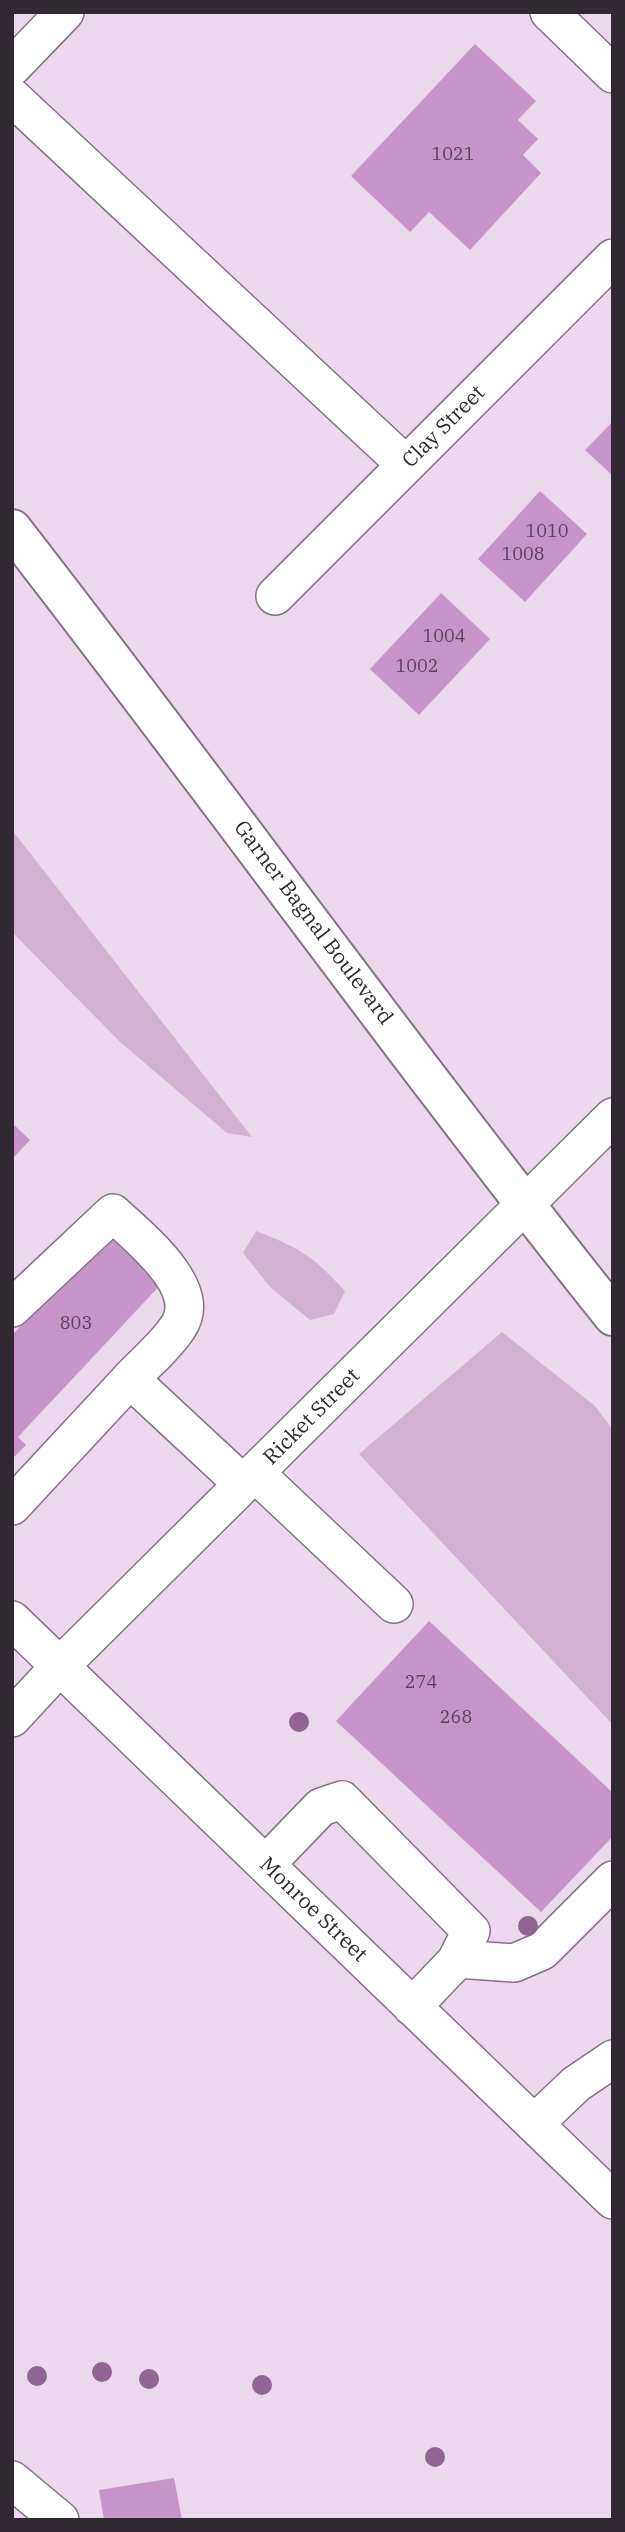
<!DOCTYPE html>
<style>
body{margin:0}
#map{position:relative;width:625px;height:2532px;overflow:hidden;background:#ecd8ed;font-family:"IBM Plex Serif",serif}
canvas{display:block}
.frame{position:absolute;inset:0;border:14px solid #302931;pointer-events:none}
</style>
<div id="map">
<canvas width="625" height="2532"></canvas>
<div class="frame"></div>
</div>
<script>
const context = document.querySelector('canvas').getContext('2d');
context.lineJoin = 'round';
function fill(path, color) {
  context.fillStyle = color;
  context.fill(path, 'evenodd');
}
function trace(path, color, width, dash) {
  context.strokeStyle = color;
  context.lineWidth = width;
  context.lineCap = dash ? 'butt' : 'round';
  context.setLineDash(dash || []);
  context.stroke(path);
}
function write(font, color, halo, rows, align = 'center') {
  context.font = font + ' "IBM Plex Serif",serif';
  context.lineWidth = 5;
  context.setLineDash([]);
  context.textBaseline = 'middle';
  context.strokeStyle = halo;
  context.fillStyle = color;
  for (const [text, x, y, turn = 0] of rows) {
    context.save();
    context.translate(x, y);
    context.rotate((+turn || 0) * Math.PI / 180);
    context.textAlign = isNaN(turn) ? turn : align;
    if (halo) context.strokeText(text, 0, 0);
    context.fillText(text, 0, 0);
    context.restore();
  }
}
const green = new Path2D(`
 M12 830 252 1137 227 1133 120 1042 12 932Z
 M256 1231C300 1248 313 1256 345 1291L334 1314 310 1320 270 1287 243 1253Z
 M502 1332 595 1406 613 1430V1725L359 1454Z`);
const building = new Path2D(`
 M475 44 536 101 518 120 538 139 523 155 541 173 470 250 429 212 410 232 351 176Z
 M613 421V476L585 450Z
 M540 491 587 534 525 602 478 559Z
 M441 593 490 639 419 715 370 669Z
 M12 1123 30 1140 12 1159Z
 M112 1230 165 1280 18 1437 26 1445 12 1459V1335Z
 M429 1621 613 1793V1836L541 1912 336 1721Z
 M174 2478 182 2520H104L99 2490Z`);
const minor = new Path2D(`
 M549 12 613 74
 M12 67 65 12
 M12 97 406 465
 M275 596 613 258
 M12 1308 113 1213C138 1237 205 1288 178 1327 166 1346 145 1363 130 1379
 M255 1473 394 1604
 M12 1506 130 1379 243 1484
 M12 1620 613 2200
 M12 1718 60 1666 613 1117
 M266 1864 321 1807 342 1800 471 1931 456 1961 412 2007
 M457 1959 514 1963 542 1951 613 1880
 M534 2124 576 2084 613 2059
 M12 2480 60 2520`);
const highway = new Path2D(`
 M12 529C215 790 407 1058 613 1316`);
const trees = [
 [299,1722],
 [528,1926],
 [102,2372],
 [37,2376],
 [149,2379],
 [262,2385],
 [435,2457]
];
const numberNames = [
 ["1021",453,155],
 ["1010",547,532],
 ["1008",523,555],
 ["1004",444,637],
 ["1002",417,667],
 ["803",76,1324],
 ["274",421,1683],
 ["268",456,1718]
];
const streetNames = [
 ["Clay Street",444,427,-45],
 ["Garner Bagnal Boulevard",313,923,53],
 ["Ricket Street",312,1417,-45],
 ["Monroe Street",313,1910,44]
];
fill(green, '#d2b2d3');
fill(building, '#c694c9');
trace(minor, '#847385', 40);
trace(highway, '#847385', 42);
trace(minor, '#fff', 37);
trace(highway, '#fff', 38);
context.fillStyle = '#906593';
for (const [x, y] of trees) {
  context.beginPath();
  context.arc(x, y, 10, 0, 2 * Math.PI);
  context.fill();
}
write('18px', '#564457', null, numberNames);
write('21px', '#302931', '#fff', streetNames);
</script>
